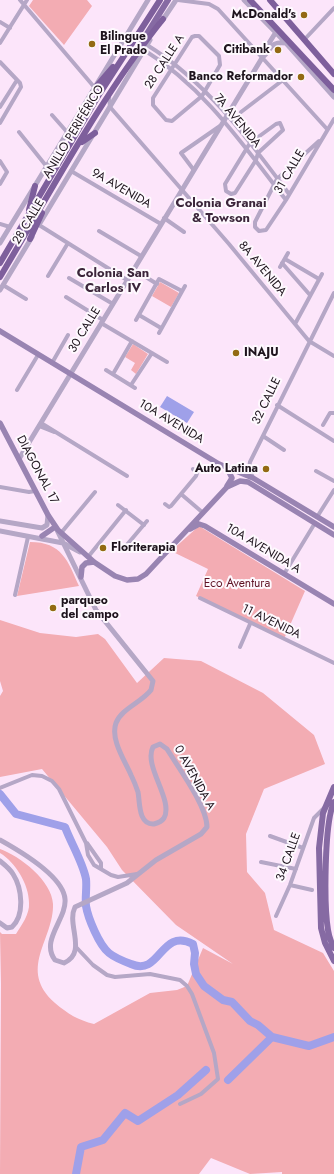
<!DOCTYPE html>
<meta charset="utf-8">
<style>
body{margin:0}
canvas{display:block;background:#fce5fa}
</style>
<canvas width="334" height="1174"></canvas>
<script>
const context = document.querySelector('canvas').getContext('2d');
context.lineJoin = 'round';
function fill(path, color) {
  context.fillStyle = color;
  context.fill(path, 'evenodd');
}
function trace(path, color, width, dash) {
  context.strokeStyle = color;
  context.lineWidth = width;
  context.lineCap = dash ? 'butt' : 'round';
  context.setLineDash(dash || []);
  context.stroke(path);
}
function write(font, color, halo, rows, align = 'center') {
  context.font = font + ' Jost,sans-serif';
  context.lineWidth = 4;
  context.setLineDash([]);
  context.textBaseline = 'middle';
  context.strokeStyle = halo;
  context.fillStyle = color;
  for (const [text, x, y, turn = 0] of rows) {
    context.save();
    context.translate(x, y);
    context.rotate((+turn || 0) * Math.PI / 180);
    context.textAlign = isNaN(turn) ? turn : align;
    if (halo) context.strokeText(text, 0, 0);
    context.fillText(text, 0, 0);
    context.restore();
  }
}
const green = new Path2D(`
 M33 0H87L92 6 64 45 29 6Z
 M160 282 179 293 171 307 152 296Z
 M133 344 148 354 136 374 131 370 135 363 125 357Z
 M199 526 305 591 284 639 196 596 208 569 171 551Z
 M30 542C62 542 68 561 79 586L17 596Z
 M0 620 40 633 76 637 98 634 105 639 137 683 164 658 201 661 263 693 314 735 325 764 264 789 246 834 247 872 265 893 274 930 323 953 334 971V1174H282V1172L250 1174 211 1158 199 1174H0L1 984 0 932 2 934H16C21 926 30 914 29 903 29 884 15 862 0 853V849C20 856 52 881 53 904 54 940 17 969 55 1003 68 1014 78 1020 94 1024L150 993 177 990 187 986 203 948 233 964 176 925 122 870 107 847 42 769 0 777V696L3 691 0 681Z`);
const water = new Path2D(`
 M167 396 194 412 187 423 160 407Z`);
const river = new Path2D(`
 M0 794 16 814 65 827C71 843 83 863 86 879 87 888 85 897 86 906 88 918 99 945 109 953 115 958 123 961 131 964 161 977 160 927 193 944L195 953 194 964 196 974 204 986 223 1000 232 1002 250 1021 258 1025 272 1037 309 1046 334 1037
 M228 1080 272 1037
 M76 1174 81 1147 103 1140 125 1113 138 1121 178 1095 206 1070`);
const minor = new Path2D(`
 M20 0 95 88
 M178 0 209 4 218 9 327 129
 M0 22 10 28
 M195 36H199L219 56 220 65 202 96 172 121 166 120 153 105V98L192 37Z
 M304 40 334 8
 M0 43 27 0
 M147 45C207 82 248 139 289 194
 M144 50C204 87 243 145 286 200
 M0 62 20 83 21 87 0 123
 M109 96 110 107 229 244 304 335 309 341 334 356
 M0 107 17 80
 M241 112 283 80
 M52 115 67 132
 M280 123 283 130 258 153 256 160 235 193 231 194 226 191 225 184 250 143 276 124Z
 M19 132 47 167
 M319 141 277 179 255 222V227L259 231 266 230 286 200 334 119
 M0 161 7 172 0 184
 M193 169 181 153 220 126
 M71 171 161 224
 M164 218 184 232
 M0 224 10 227
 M39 225 127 280
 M99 231 141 256
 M285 259 319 279
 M282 263 310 295
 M280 267 288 253
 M133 269 157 284
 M48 276 68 243
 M69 278 113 304
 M3 285 26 299
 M66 297 103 320
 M139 315 161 328
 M136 320 159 279 182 291
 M101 323 167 362
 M295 324 322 274
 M159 333 185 286
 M52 363 68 335
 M106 370 135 388
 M113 374 132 341
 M131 385 152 353
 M17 390 38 355
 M277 405 334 441
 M41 423 127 476
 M323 425 330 413H334
 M39 426 54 432
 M263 436 284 450
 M316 471 334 481
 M253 478 249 468 250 462 334 293
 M0 487 29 492 35 491
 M181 494 202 512
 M165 504 169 507 171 506 196 476 197 473 193 469
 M118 505 144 525
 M317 517 334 490
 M61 533 95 492
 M125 547 147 521
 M88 557 126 510
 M284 574 315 523
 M15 595 28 537
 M200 598 334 663
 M240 647 250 624
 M0 788 32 775 42 776 52 781 59 789 86 843 88 855 94 865 111 875 118 877 137 874
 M270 836 303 848
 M87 843 101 863V868
 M261 862 296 869
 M290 885 312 890
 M276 916 290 885 314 818 324 808
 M76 947 93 965 107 975 115 977 150 974 180 980 187 986 192 994 214 1053 218 1079 201 1094 180 1104`);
const tertiary = new Path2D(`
 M244 0 286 43 334 97
 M162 21 176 0
 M264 51 276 32
 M40 223 150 40
 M0 243 148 0
 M0 290 32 237
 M19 459 262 58C272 49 270 41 286 43
 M0 521 42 528 47 525 48 515
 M0 531 63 543 80 552
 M0 840C18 850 63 876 65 899 67 919 40 940 55 960L64 963C88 952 66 925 75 907L127 883 156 860 201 834 207 827C207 806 178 767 167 749L160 744 153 747C143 766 174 800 164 818 162 821 158 823 154 824 138 825 140 802 138 792 136 786 134 781 131 775 125 761 110 739 116 723 121 709 142 702 151 690L153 681 96 610 56 528
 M0 861C5 865 10 869 13 874 22 888 25 915 12 927L7 928 0 923`);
const secondary = new Path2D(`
 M0 331 219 464 253 478 334 527
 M0 423 48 515 58 530 94 562 115 576 127 580 138 579 146 574 227 487 240 481 248 482 334 535
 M227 486 232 478 227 468
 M190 529 199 524 205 526 334 604
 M42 536 55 527
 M81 577 82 567 86 563 94 562`);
const primary = new Path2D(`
 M138 48 168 0
 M334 787 323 813 319 848 321 928 325 943 334 961
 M334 802C324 823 324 906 328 930 329 937 331 942 334 948`);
const trunk = new Path2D(`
 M250 0 334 90
 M270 0 334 74
 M95 88 113 67
 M82 142 95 133
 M29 210 35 186
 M30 239 42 213
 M0 263 100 93 160 0
 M0 277C52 190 100 98 163 19`);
const markers = [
 [304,15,4,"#936a13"],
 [92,44,4,"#936a13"],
 [278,50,4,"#936a13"],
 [301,77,4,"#936a13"],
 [236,353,4,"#936a13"],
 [266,469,4,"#936a13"],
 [103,548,4,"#936a13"],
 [53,608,4,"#936a13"]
];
const poiNames = [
 ["McDonald's",296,15],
 ["Bilingue",100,37,"left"],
 ["El Prado",100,51,"left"],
 ["Citibank",270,50],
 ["Banco Reformador",293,77],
 ["INAJU",244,353,"left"],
 ["Auto Latina",258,469],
 ["Floriterapia",111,548,"left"],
 ["parqueo",61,601,"left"],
 ["del campo",61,615,"left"]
];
const streetNames = [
 ["28 CALLE A",165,62,-57],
 ["7A AVENIDA",237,121,50],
 ["ANILLO PERIFÉRICO",74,132,-59],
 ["31 CALLE",290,172,-60],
 ["9A AVENIDA",121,189,30],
 ["28 CALLE",29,222,-59],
 ["8A AVENIDA",262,269,50],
 ["30 CALLE",85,330,-59],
 ["32 CALLE",267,401,-64],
 ["10A AVENIDA",171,422,31],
 ["DIAGONAL 17",37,470,62],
 ["10A AVENIDA A",263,549,31],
 ["11 AVENIDA",271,622,26],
 ["0 AVENIDA A",194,778,61],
 ["34 CALLE",289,857,-70]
];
const parkNames = [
 ["Eco Aventura",237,584]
];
const neighbourhoodNames = [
 ["Colonia Granai",221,204],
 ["& Towson",221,219],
 ["Colonia San",113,274],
 ["Carlos IV",113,289]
];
fill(green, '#f3acb3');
fill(water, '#9fa0e9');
trace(river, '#9fa0e9', 8);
trace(minor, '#b5a7c6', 4);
trace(tertiary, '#b5a7c6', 5);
trace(secondary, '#9984b2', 5.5);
trace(primary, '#866aa3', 6);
trace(trunk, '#7e5f9c', 6);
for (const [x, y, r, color] of markers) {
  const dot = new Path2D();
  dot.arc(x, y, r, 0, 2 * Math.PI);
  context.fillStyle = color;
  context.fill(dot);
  trace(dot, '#fef9fe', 1.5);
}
write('bold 12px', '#1e141d', '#fef9fe', poiNames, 'right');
write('12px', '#1e141d', '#fef9fe', streetNames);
write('12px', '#5f1224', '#fef9fe', parkNames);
write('bold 13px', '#3c263b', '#fef9fe', neighbourhoodNames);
</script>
